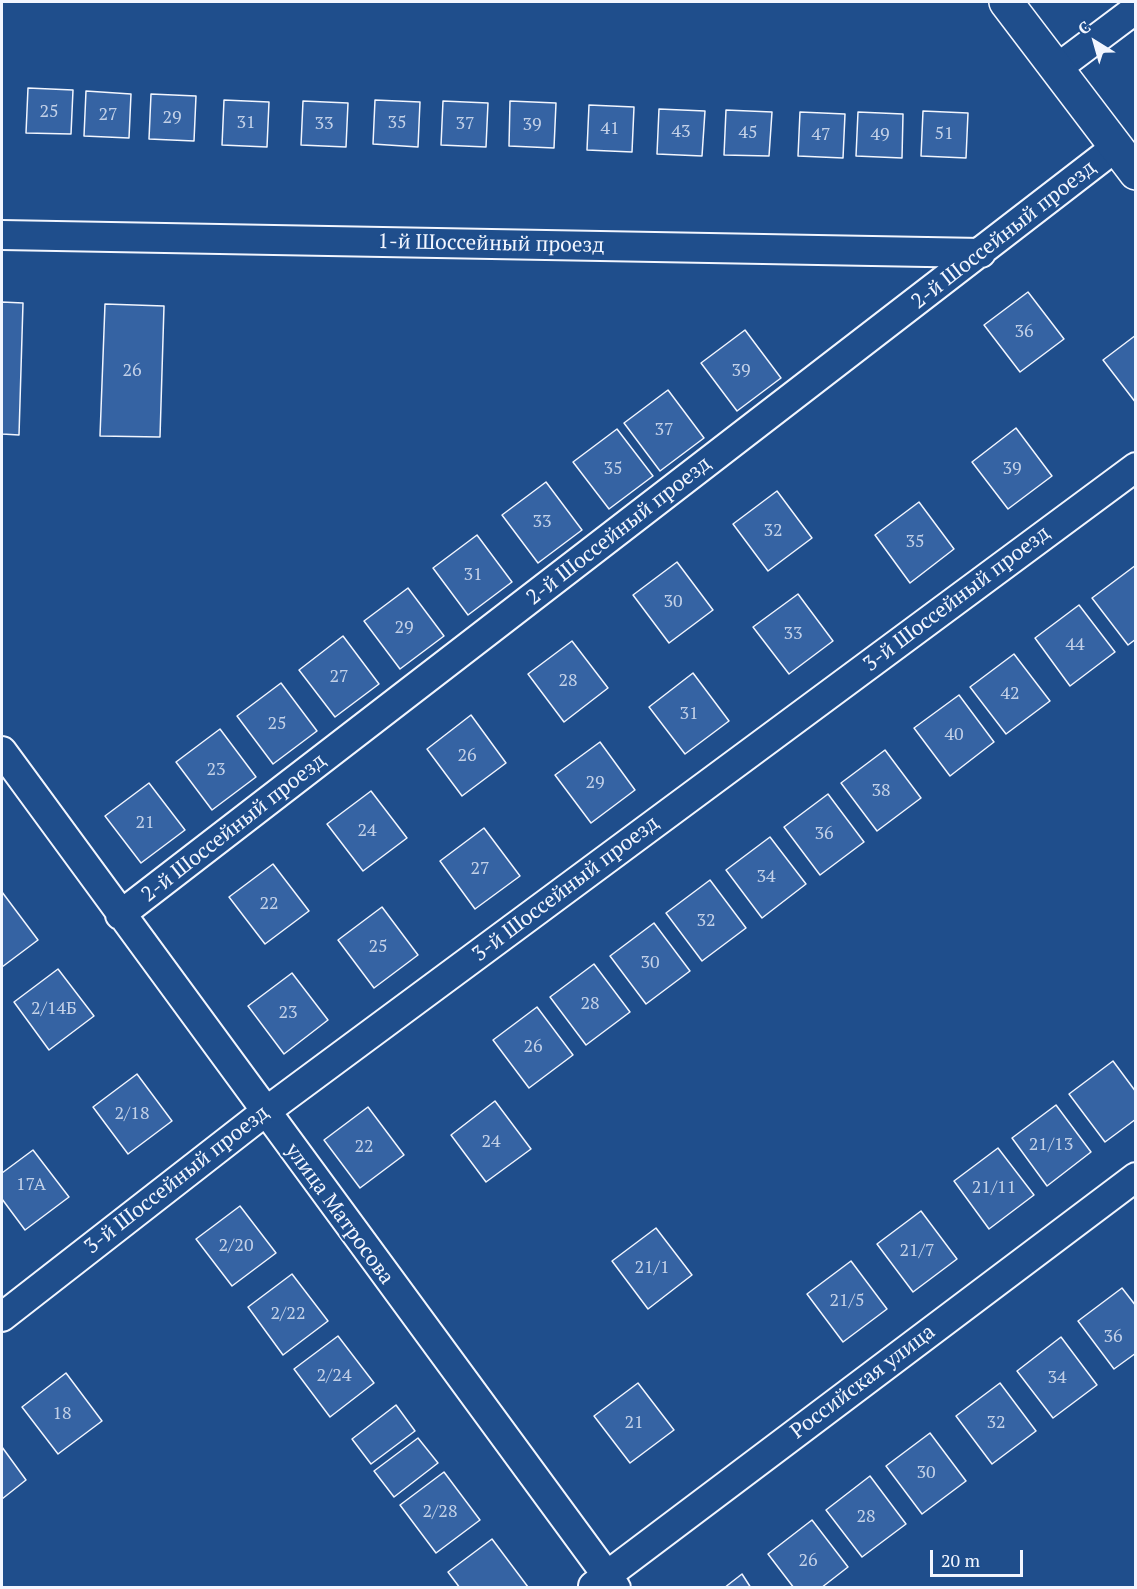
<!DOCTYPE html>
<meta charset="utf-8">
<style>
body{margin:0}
#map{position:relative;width:1137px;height:1589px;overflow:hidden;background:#1f4e8c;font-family:"PT Serif",serif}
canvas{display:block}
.frame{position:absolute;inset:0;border:3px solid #f2f6ff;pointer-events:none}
.north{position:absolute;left:1065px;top:12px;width:60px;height:60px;-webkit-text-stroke:4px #1f4e8c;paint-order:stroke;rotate:323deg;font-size:16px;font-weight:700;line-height:24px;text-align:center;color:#f2f6ff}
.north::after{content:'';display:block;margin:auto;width:21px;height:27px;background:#f2f6ff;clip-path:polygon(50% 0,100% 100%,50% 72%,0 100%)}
.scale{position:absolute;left:930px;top:1550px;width:93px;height:27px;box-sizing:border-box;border:3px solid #f2f6ff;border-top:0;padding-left:8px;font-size:18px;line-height:21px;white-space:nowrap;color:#f2f6ff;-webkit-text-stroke:4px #1f4e8c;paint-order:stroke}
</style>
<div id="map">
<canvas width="1137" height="1589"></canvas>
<div class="frame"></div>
<div class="north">С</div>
<div class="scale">20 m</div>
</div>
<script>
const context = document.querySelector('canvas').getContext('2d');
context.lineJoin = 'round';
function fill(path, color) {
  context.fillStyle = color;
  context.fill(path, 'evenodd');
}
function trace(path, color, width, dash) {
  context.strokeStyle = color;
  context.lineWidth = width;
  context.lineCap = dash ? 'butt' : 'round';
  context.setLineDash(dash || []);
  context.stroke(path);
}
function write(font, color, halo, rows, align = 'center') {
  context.font = font + ' "PT Serif",serif';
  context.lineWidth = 4.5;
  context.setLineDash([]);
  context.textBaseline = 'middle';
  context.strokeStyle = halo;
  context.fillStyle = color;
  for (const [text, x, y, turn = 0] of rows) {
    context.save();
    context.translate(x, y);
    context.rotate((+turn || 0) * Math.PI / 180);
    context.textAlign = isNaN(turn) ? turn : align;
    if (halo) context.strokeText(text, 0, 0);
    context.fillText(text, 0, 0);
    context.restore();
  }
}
const building = new Path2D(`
 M28 88 73 90 71 134 26 133Z
 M86 91 131 94 129 138 84 136Z
 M151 94 196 96 194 141 149 139Z
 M224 100 269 102 267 147 222 145Z
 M375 100 420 102 418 147 373 144Z
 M303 101 348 103 346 147 301 145Z
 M443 101 488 103 486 147 441 145Z
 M510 101 556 103 554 148 509 146Z
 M589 105 634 107 632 152 587 150Z
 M659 109 705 111 702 156 657 154Z
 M726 110 772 112 769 156 724 155Z
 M923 111 968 113 966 158 921 156Z
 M800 112 845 114 843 158 798 156Z
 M858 112 903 114 902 158 856 156Z
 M1028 292 1064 339 1020 372 984 325Z
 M2 302 23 303 19 435 2 434Z
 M105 304 164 306 160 437 100 436Z
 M745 330 781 378 737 411 701 363Z
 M1136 335V403L1103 360Z
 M668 390 704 438 660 471 624 423Z
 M1016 428 1052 476 1008 509 972 462Z
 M617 429 653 476 609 509 573 462Z
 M546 482 582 530 538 563 502 515Z
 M777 491 812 538 768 571 733 524Z
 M919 502 954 549 910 583 875 535Z
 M477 535 512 582 468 615 433 568Z
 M677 562 713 610 669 643 633 595Z
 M1136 565V639L1128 645 1092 598Z
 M408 588 444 636 400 669 364 621Z
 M798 594 833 641 789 674 753 627Z
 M1079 605 1115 652 1070 686 1035 638Z
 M343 636 379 684 335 717 299 670Z
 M572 641 608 688 564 722 528 674Z
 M1014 654 1050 701 1006 734 970 687Z
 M693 673 729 721 685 754 649 707Z
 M281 683 317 731 273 764 237 716Z
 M959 695 994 742 950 776 914 728Z
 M471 715 506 763 462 796 427 749Z
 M220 729 256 777 212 810 176 762Z
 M600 742 635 790 591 823 555 775Z
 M885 750 921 798 877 831 841 783Z
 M149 783 185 830 141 863 105 816Z
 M371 791 407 838 363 871 327 824Z
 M828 794 864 842 820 875 784 827Z
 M484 828 520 876 475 909 440 861Z
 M770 837 806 884 762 918 726 870Z
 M273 864 309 911 265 944 229 897Z
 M710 880 746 928 702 961 666 913Z
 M2 892 38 940 2 967Z
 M382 907 418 955 374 988 338 940Z
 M654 923 690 971 646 1004 610 956Z
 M594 964 630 1012 586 1045 550 997Z
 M58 969 94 1016 49 1050 14 1002Z
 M292 973 328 1020 284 1054 248 1006Z
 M537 1007 573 1055 529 1088 493 1040Z
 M1113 1061 1136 1092V1119L1105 1142 1069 1094Z
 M137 1074 172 1121 128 1154 93 1107Z
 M495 1101 531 1149 486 1182 451 1135Z
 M1056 1105 1091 1152 1047 1186 1012 1138Z
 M368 1107 404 1155 360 1188 324 1140Z
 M998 1148 1034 1195 989 1229 954 1181Z
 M33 1150 69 1197 25 1230 2 1199V1173Z
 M240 1206 276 1253 232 1286 196 1239Z
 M921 1211 957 1259 913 1292 877 1244Z
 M656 1228 692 1275 648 1309 612 1261Z
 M851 1261 887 1309 843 1342 807 1294Z
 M292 1274 328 1321 283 1355 248 1307Z
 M1122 1288 1136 1306V1353L1114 1369 1078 1321Z
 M338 1336 374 1383 330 1417 294 1369Z
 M1061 1337 1097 1385 1053 1418 1017 1371Z
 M66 1373 102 1421 58 1454 22 1407Z
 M638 1383 674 1430 630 1463 594 1416Z
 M1000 1383 1036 1431 992 1464 956 1416Z
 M396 1405 415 1431 371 1464 352 1439Z
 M930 1433 966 1481 922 1514 886 1466Z
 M418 1438 438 1463 394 1497 374 1471Z
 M2 1447 26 1480 2 1499Z
 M444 1472 480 1520 436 1553 400 1505Z
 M870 1476 906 1524 862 1557 826 1510Z
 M812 1520 848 1567 821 1588H794L768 1554Z
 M492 1539 528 1587 527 1588H460L448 1572Z
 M742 1574 751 1588H724Z`);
const street = new Path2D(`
 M1056 69 1136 9
 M2 235 981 253
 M2 751 616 1588
 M120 915 1116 147
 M2 1317 265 1112 1136 467
 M593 1586 1136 1177`);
const secondary = new Path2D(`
 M1006 2 1136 173`);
const numberNames = [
 ["25",49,112],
 ["27",108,115],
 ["29",172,118],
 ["31",246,123],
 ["35",397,123],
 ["33",324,124],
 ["37",465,124],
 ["39",532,125],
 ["41",610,129],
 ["43",681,132],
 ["45",748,133],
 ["51",944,134],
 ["47",821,135],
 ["49",880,135],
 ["36",1024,332],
 ["26",132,371],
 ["39",741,371],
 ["37",664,430],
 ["35",613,469],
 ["39",1012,469],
 ["33",542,522],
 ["32",773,531],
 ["35",915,542],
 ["31",473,575],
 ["30",673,602],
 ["29",404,628],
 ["33",793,634],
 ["44",1075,645],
 ["27",339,677],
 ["28",568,681],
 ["42",1010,694],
 ["31",689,714],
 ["25",277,724],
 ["40",954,735],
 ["26",467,756],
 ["23",216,770],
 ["29",595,783],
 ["38",881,791],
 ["21",145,823],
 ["24",367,831],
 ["36",824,834],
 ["27",480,869],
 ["34",766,877],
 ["22",269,904],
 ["32",706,921],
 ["25",378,947],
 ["30",650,963],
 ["28",590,1004],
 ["2/14Б",54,1009],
 ["23",288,1013],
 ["26",533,1047],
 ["2/18",132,1114],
 ["24",491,1142],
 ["21/13",1051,1145],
 ["22",364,1147],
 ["17А",31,1185],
 ["21/11",994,1188],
 ["2/20",236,1246],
 ["21/7",917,1251],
 ["21/1",652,1268],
 ["21/5",847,1301],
 ["2/22",288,1314],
 ["36",1113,1337],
 ["2/24",334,1376],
 ["34",1057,1378],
 ["18",62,1414],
 ["21",634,1423],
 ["32",996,1423],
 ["30",926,1473],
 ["2/28",440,1512],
 ["28",866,1517],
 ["26",808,1561]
];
const streetNames = [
 ["2-й Шоссейный проезд",1004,235,-38],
 ["1-й Шоссейный проезд",491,244,1],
 ["2-й Шоссейный проезд",619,531,-38],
 ["3-й Шоссейный проезд",957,599,-37],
 ["2-й Шоссейный проезд",234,828,-38],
 ["3-й Шоссейный проезд",566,889,-37],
 ["3-й Шоссейный проезд",177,1180,-38],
 ["улица Матросова",339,1214,54],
 ["Российская улица",863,1382,-37]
];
fill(building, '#3563a3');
trace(building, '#f2f6ff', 1.5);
trace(street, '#f2f6ff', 32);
trace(secondary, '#f2f6ff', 36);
trace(street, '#1f4e8c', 28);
trace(secondary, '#1f4e8c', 33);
write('18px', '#c3d1e8', null, numberNames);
write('21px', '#f2f6ff', '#1f4e8c', streetNames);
</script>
